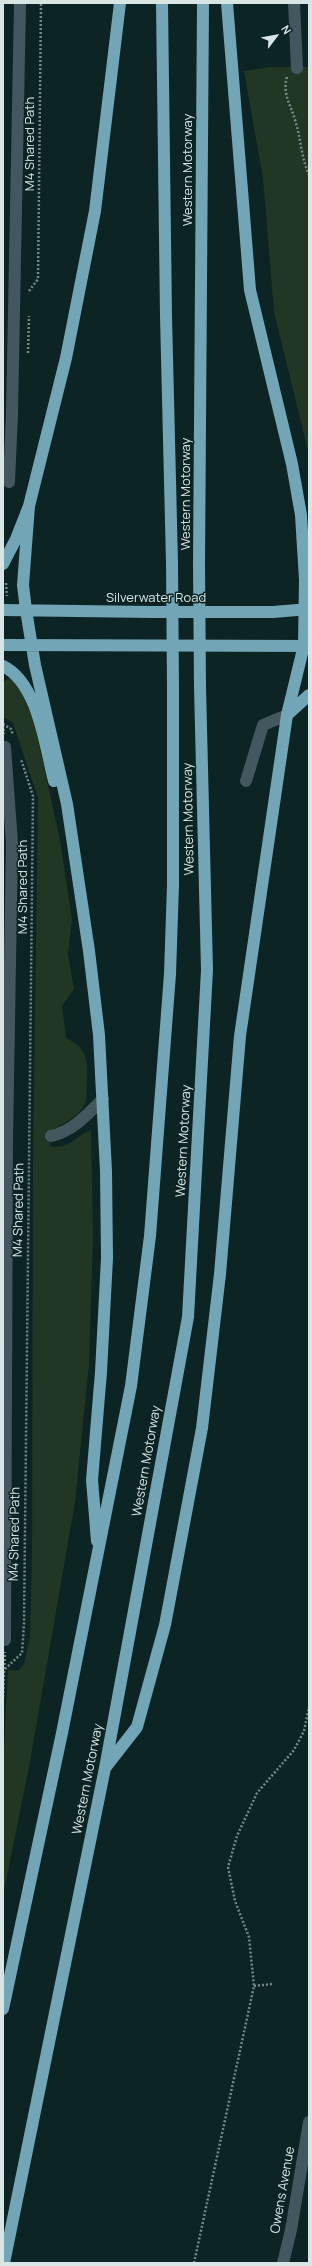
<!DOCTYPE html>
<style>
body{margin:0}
#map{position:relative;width:312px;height:2266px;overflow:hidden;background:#0c2424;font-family:Manrope,sans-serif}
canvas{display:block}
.frame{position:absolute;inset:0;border:4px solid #d8e5e5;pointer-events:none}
.north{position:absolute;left:256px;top:16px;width:40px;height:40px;-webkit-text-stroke:3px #0c2424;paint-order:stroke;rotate:58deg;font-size:11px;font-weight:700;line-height:16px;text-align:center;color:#d8e5e5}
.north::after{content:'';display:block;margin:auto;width:14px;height:18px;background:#d8e5e5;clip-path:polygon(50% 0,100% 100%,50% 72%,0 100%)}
</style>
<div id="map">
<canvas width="312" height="2266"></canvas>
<div class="frame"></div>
<div class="north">N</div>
</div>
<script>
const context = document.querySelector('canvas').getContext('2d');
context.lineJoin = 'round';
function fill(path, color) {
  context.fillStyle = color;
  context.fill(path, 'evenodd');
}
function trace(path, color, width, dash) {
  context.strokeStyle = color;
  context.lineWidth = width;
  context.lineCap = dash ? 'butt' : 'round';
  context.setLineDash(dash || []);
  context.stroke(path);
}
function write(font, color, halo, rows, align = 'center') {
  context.font = font + ' Manrope,sans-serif';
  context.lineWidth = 3;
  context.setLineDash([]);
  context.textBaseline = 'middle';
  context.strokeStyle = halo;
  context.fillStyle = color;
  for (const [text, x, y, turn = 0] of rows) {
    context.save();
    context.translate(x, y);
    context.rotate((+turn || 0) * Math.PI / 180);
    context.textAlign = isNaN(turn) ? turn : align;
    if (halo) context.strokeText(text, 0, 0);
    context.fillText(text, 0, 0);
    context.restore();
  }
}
const green = new Path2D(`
 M270 67H309V455L274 312 263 178 244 71Z
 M10 678 21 691 34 722 60 840 72 919 68 954 74 989 62 1006 66 1038C88 1048 88 1061 87 1083 86 1089 87 1096 86 1101 81 1115 63 1125 51 1130L50 1146C71 1150 74 1136 91 1130L93 1236 89 1364 75 1502 30 1762 3 1896V1772L8 1670 18 1671 24 1664 30 1637 32 1556 33 1157 38 798 13 723 3 717V682Z`);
const path = new Path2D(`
 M287 77C282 94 291 105 295 120 301 138 301 157 309 175
 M29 291 38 279 41 3
 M28 353 29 316
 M6 583 7 596
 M3 724 11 729 13 735
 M3 725 4 734
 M5 1669 22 1653 24 1624 33 796 21 759
 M3 1697 5 1652
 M254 1986 272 1984
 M194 2263 254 1986 249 1937 235 1901 228 1867 237 1836 257 1793 294 1750 304 1731 309 1707`);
const minor = new Path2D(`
 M294 3 297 68
 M9 482 12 414 20 3
 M246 781 263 725 287 715
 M51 1136C72 1132 88 1114 103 1099
 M3 1640H5L7 1142 12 843 5 747
 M283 2263 291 2230 309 2122`);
const highway = new Path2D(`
 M162 3 166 316 172 563
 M29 506 23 585 26 610 35 665 67 804 89 951 99 1035 106 1171 107 1258 101 1372 92 1480 97 1541
 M3 564 16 539 29 506 66 358 95 211 120 3
 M199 564 203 3
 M3 610 152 612H273L309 609
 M3 645 309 646
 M3 666C38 683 45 746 54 781
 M287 715 309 695
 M105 1768 137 1727 165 1625 202 1428 220 1274 240 1036 287 715 304 645 305 580 301 515 292 464 250 290 227 3
 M3 2009 62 1733 131 1386 150 1236 170 974 173 885V687
 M4 2263 105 1768 188 1317 207 970 200 687`);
const highwayBridge = new Path2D(`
 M172 563 173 687
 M199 564 200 687`);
const streetNames = [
 ["M4 Shared Path",30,144,-90],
 ["Western Motorway",188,170,-90],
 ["Western Motorway",186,494,-90],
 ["Silverwater Road",156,598],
 ["Western Motorway",189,819,-91],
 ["M4 Shared Path",23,887,-90],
 ["Western Motorway",184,1141,-87],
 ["M4 Shared Path",19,1210,-89],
 ["Western Motorway",147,1461,-80],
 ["M4 Shared Path",15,1534,-89],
 ["Western Motorway",88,1779,-79],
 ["Owens Avenue",283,2190,-80]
];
fill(green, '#213623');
trace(path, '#768888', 2.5, [2, 2]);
trace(minor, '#43575e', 12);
trace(highway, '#72a5b6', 12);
trace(highwayBridge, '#72a5b6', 12);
write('13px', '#d8e5e5', '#0c2424', streetNames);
</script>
